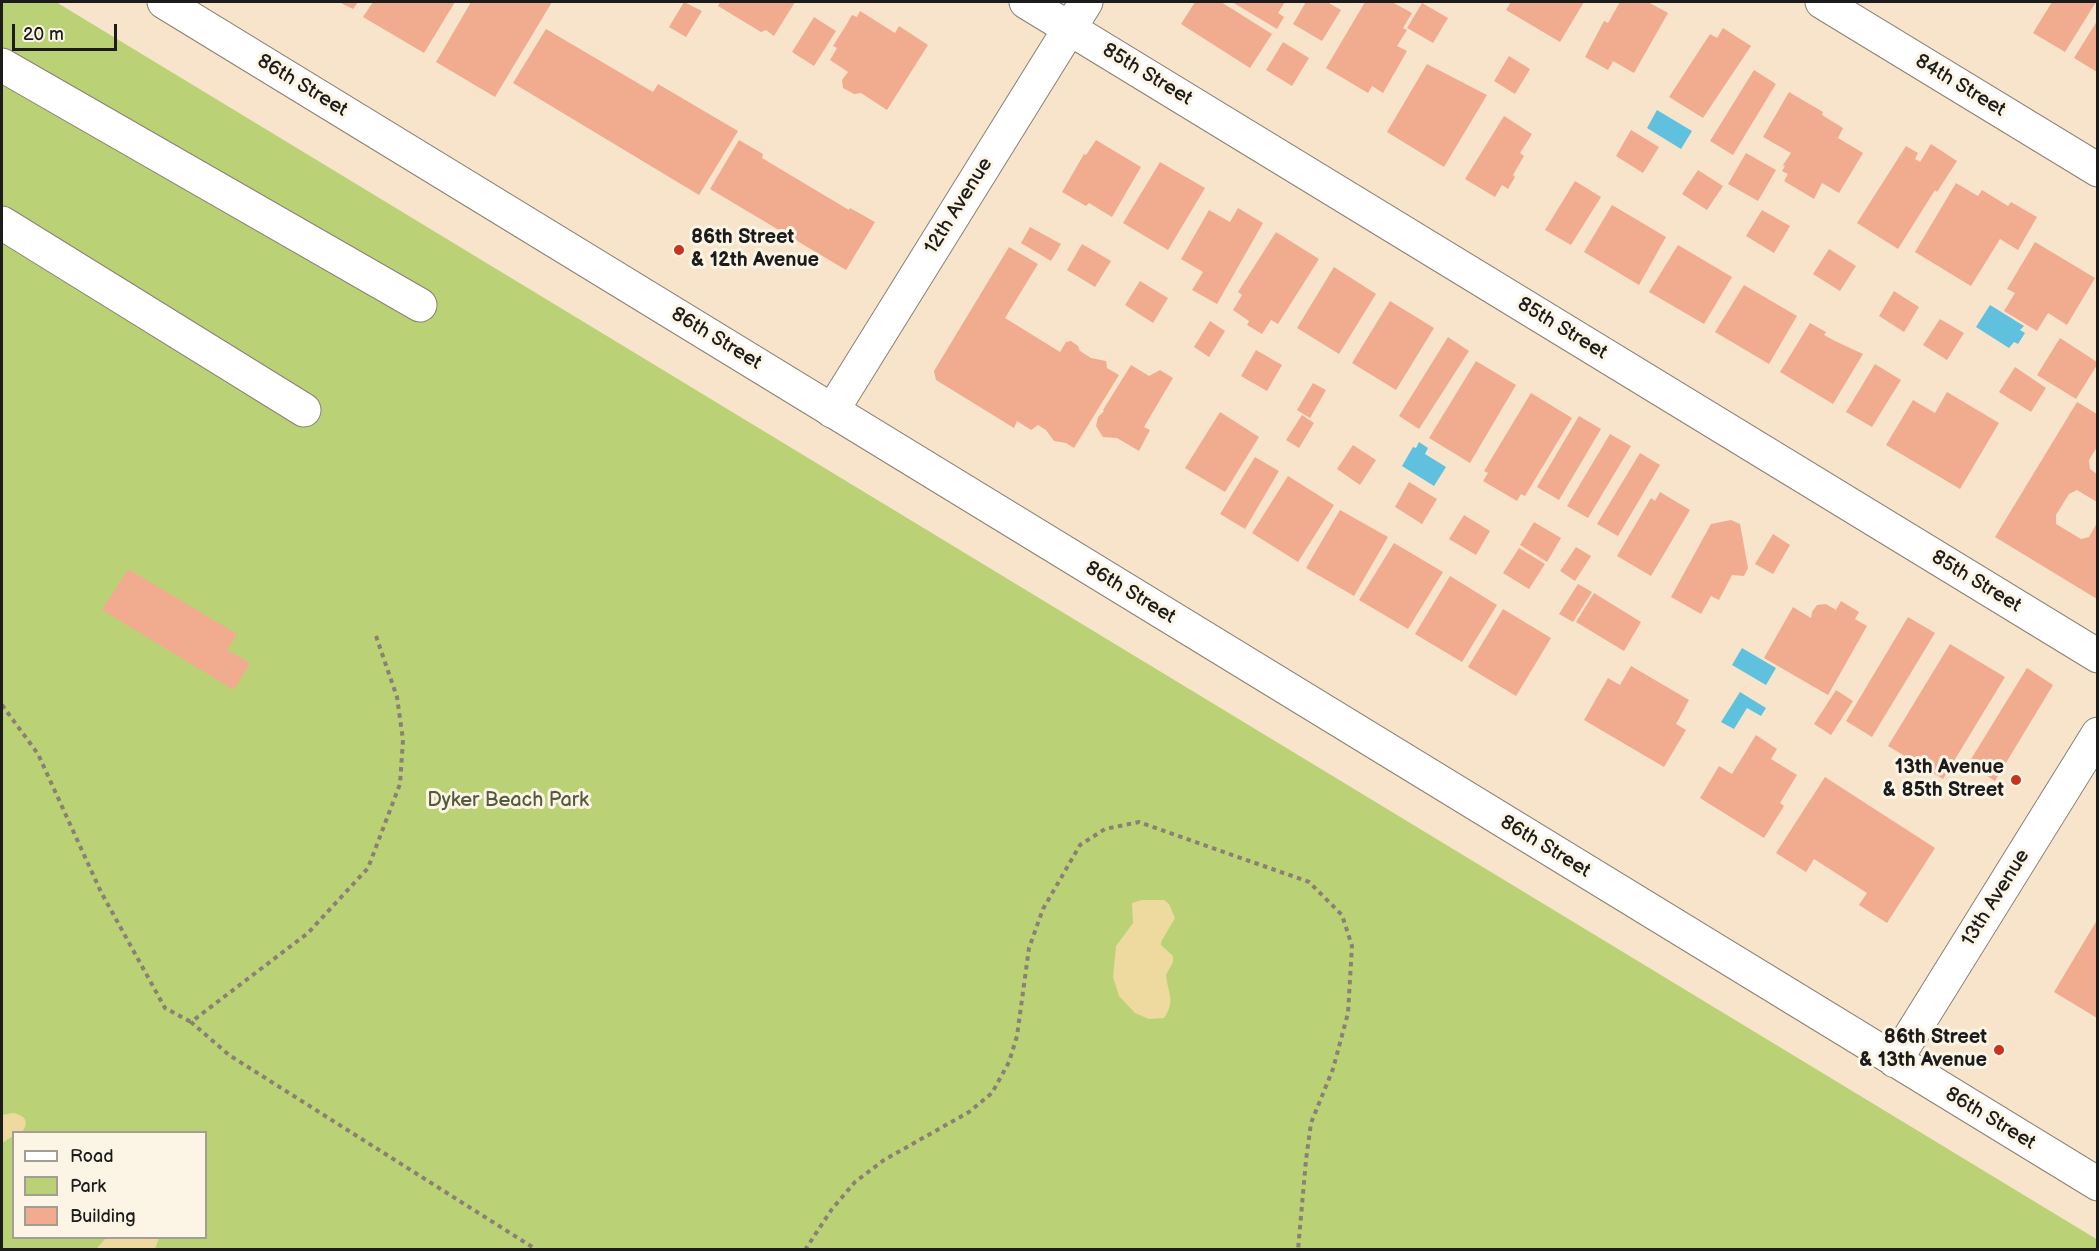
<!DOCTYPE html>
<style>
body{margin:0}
#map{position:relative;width:2099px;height:1251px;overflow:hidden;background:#f7e4cb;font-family:"Balsamiq Sans",sans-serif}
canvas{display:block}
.frame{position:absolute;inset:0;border:3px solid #1c1c1c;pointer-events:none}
.legend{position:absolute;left:12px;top:1131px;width:195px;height:108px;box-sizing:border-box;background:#fcf5e5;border:2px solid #a29e95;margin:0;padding:8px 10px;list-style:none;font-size:18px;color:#1c1c1c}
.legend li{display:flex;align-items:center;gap:12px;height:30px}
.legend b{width:30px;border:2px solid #a29e95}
.scale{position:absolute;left:12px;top:24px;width:105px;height:27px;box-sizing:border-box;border:3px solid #1c1c1c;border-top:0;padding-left:8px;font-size:18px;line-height:21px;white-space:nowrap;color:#1c1c1c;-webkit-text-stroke:4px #fcf5e5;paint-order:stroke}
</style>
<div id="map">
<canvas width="2099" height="1251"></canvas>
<div class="frame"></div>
<ul class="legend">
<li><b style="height:8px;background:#fff"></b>Road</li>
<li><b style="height:16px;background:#bbd176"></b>Park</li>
<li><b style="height:16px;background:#f1ac8f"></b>Building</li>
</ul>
<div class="scale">20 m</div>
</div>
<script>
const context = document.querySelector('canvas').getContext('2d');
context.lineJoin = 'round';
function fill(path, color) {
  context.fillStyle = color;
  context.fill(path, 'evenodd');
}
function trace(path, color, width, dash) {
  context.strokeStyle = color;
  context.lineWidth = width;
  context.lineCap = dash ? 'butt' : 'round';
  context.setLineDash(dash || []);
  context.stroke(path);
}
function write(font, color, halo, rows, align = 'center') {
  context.font = font + ' "Balsamiq Sans",sans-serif';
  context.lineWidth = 6;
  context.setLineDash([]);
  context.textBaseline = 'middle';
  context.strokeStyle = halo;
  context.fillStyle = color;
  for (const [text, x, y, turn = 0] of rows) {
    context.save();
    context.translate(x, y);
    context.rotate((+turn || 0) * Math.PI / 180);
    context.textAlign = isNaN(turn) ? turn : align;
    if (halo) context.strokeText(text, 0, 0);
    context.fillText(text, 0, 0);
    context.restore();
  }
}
const green = new Path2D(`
 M2 2H56L2098 1240 2097 1250H2ZM14 1132H206V1238H14Z`);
const sand = new Path2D(`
 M1142 900H1164L1169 904 1175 918 1161 942V945L1173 956V962L1166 975C1168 994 1176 1001 1164 1018L1149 1019 1135 1013 1119 996 1113 977 1116 946 1133 923 1132 903Z
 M13 1113C25 1115 30 1122 22 1132H14L13 1136 2 1143V1115Z
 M106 1238H159L155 1249H96Z`);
const water = new Path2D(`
 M1657 110 1692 131 1681 149 1647 128Z
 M1990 305 2024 326 2020 330 2025 333 2018 344 2014 342 2009 348 1976 327Z
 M1419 442 1428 448 1425 454 1446 467 1434 486 1402 466 1413 447 1416 448Z
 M1742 648 1776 668 1766 685 1732 665Z
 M1740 692 1766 708 1761 716 1747 708 1734 729 1721 722Z`);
const building = new Path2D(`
 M339 2H358L353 9Z
 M373 2H455L424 53 363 17Z
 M471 2H552L495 97 436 62Z
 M684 2 702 11 686 37 669 27Z
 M720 2H795L774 36 766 30 761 32 718 6Z
 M1195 2H1221L1272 34 1250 68 1181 24Z
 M1232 2H1285L1278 13 1284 17 1277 29Z
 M1306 2H1327L1341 10 1322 41 1293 24Z
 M1365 2H1392L1412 13 1403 28 1407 30 1397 46 1407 51 1383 93 1372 86 1368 93 1326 68Z
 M1511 2H1584L1560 42 1506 10Z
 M1620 2H1648L1668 13 1634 73 1613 61 1608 70 1585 57 1604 21 1608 23Z
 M2052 2H2096L2065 52 2033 33Z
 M1422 3 1448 18 1433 43 1407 28Z
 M860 11 895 33 899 26 928 45 887 110 861 93 854 94 843 88 842 80 848 72 830 60 837 48 833 46 848 22 852 15 857 17Z
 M814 17 836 31 814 66 792 52Z
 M2097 21V72L2074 58Z
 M1723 28 1751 46 1703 118 1669 97 1710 34 1717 38Z
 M546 29 653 92 658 84 738 131 699 195 513 83Z
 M1283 42 1309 58 1292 86 1266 70Z
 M1509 56 1530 69 1515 94 1494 81Z
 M1427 64 1487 95 1444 167 1387 132Z
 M1754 70 1776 84 1733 155 1710 141Z
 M1789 92 1823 112 1822 115 1843 128 1838 138 1863 153 1839 193 1822 183 1814 199 1784 181 1788 174 1782 171 1785 166 1783 165 1791 153 1763 137Z
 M1504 116 1532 134 1520 153 1524 156 1513 175 1515 177 1508 189 1502 185 1495 197 1465 179Z
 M1631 130 1659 147 1643 173 1616 156Z
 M739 140 763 154 762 158 782 170 849 210 850 208 875 222 846 270 710 189Z
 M1096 140 1141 167 1112 217 1089 203 1086 206 1062 192 1084 154 1086 155Z
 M1931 144 1957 161 1937 192 1935 190 1898 249 1857 223 1906 146 1918 153 1915 159 1920 162Z
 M1746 153 1776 170 1758 201 1728 184Z
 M1160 162 1205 188 1168 250 1123 223Z
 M1698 170 1723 186 1707 210 1682 194Z
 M1575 181 1601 197 1571 245 1545 230Z
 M1956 183 1978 196 1982 190 2008 206 2011 202 2037 217 2018 250 2000 239 1971 286 1915 252Z
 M1612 205 1666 237 1639 285 1584 252Z
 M1238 208 1263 223 1217 304 1192 290 1203 272 1181 259 1209 210 1230 222Z
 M1762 210 1790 226 1774 253 1746 236Z
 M1030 227 1061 244 1051 261 1021 243Z
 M1276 232 1319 259 1278 324 1271 320 1262 334 1247 325 1249 321 1233 310 1242 295 1238 292Z
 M2035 242 2095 278 2067 325 2048 313 2037 331 2004 311 2015 293 2007 289Z
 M1082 244 1111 261 1095 287 1067 270Z
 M1678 245 1732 277 1704 324 1649 292Z
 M1009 247 1038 264 1005 318 1060 352 1066 342 1071 341 1078 346 1080 351 1091 358 1106 361 1107 368 1119 375 1074 448 1066 443 1054 441 1046 430 1038 425 1031 430 1017 421 1014 428 936 380 934 371Z
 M1829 249 1856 266 1840 291 1813 274Z
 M1334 267 1376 294 1339 354 1297 328Z
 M1140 281 1168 298 1153 323 1125 305Z
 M1744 285 1797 316 1769 364 1715 332Z
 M1894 291 1919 307 1904 332 1879 316Z
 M1390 301 1434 328 1396 390 1352 363Z
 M1940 319 1964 333 1947 360 1923 345Z
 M1210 321 1225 331 1209 357 1194 347Z
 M1810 323 1826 332 1824 335 1835 341 1863 354 1833 404 1780 372Z
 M1448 337 1469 351 1419 429 1399 416Z
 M2060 338 2097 362V365L2076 399 2037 375Z
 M1256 350 1282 365 1267 391 1241 376Z
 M1476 361 1516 385 1470 463 1429 438Z
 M1875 364 1901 380 1872 427 1846 412Z
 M1131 365 1149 376 1160 370 1173 378 1144 427 1150 430 1139 451 1117 438 1103 437 1096 426 1098 417 1104 411 1103 410Z
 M2015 367 2046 388 2031 412 1999 392Z
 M1313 383 1326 390 1310 418 1297 410Z
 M1947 392 1999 423 1960 489 1886 445 1913 400 1935 413Z
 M1531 393 1572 418 1525 496 1521 494 1517 501 1483 481 1488 473 1484 471Z
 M2077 402 2097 414V447L2089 460 2090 469 2097 474V502L2077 490 2069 494 2056 515V524L2081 539 2089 537 2097 523V599L1995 537Z
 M1220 412 1259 437 1225 492 1185 468Z
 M1302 415 1314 423 1299 448 1286 440Z
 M1579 416 1601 429 1559 500 1537 487Z
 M1610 434 1631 446 1588 518 1567 506Z
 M1353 445 1376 460 1360 485 1337 469Z
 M1640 453 1660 465 1618 536 1597 524Z
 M1255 457 1279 471 1245 529 1220 514Z
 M1288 476 1334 505 1298 562 1252 533Z
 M1409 482 1437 499 1422 524 1395 507Z
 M1660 492 1690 510 1651 576 1617 556 1651 498 1655 501Z
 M1340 510 1388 537 1354 596 1306 568Z
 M1464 515 1490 531 1476 555 1449 539Z
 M1731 520 1740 524 1748 568 1744 576 1732 575 1719 600 1711 596 1701 614 1671 597 1711 524Z
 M1534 522 1561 538 1547 562 1520 545Z
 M1773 534 1790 545 1773 574 1755 564Z
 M1394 543 1443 572 1408 629 1359 600Z
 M1576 547 1591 556 1575 581 1560 571Z
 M1519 548 1545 564 1529 589 1503 573Z
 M128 569 237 634 227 650 250 663 234 690 102 610Z
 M1450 576 1497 605 1462 662 1415 634Z
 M1578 584 1592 592 1573 622 1559 614Z
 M1594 593 1641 622 1624 651 1576 622Z
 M1841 601 1859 612 1855 619 1867 626 1828 695 1764 658 1793 607 1811 618 1812 612 1817 605 1826 604 1836 610Z
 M1503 609 1551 638 1516 696 1468 667Z
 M1908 617 1935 633 1872 737 1846 721Z
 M1950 644 2005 677 1943 779 1888 746Z
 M1631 666 1689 700 1676 724 1686 730 1664 767 1584 720 1608 678 1620 685Z
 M2027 668 2053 685 1995 781 1968 764Z
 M1836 690 1853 701 1831 735 1814 724Z
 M1756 735 1777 749 1771 759 1797 775 1780 803 1784 806 1764 838 1700 798 1719 766 1732 774Z
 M1825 777 1935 848 1887 923 1859 905 1867 893 1814 859 1806 872 1776 853Z
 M2097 920V1018L2054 992Z`);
const path = new Path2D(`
 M376 636 397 697 403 740 400 784 368 868 308 933 191 1022 229 1055 537 1250
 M2 705 38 754 101 892 165 1008 191 1022
 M805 1250 832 1209 855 1182 884 1160 969 1112 992 1093 1009 1062 1017 1036 1029 948 1043 909 1080 845 1105 829 1139 822 1309 882 1342 915 1352 946 1348 1013 1333 1069 1311 1123 1306 1160 1298 1250`);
const minor = new Path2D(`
 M1026 2 2098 656
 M1822 2 2098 170
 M2 65 420 305
 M2 223 304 410
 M832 411 1086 2`);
const major = new Path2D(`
 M164 2 2098 1184
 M1895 1061 2098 734`);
const markers = [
 [679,250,6,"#c8321e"],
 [2016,780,6,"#c8321e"],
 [1999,1050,6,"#c8321e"]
];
const streetNames = [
 ["85th Street",1147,75,31],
 ["86th Street",302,86,31],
 ["84th Street",1960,86,31],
 ["12th Avenue",959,206,-58],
 ["85th Street",1562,329,31],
 ["86th Street",716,339,31],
 ["85th Street",1976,582,31],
 ["86th Street",1130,593,31],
 ["86th Street",1545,847,31],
 ["13th Avenue",1996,898,-58],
 ["86th Street",1990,1119,31]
];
const poiNames = [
 ["86th Street",691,238,"left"],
 ["& 12th Avenue",691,261,"left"],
 ["13th Avenue",2004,768],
 ["& 85th Street",2004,791],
 ["86th Street",1987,1038],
 ["& 13th Avenue",1987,1061]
];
const parkNames = [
 ["Dyker Beach Park",508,801]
];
fill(green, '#bbd176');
fill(sand, '#eeda9e');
fill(water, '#5fc1dd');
fill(building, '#f1ac8f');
trace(minor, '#8a8074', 35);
trace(major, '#8a8074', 35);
trace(path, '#8a8074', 4, [4.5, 4.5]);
trace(minor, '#fff', 33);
trace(major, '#fff', 33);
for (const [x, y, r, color] of markers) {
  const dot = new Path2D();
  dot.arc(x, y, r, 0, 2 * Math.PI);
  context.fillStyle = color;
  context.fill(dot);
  trace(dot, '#fcf5e5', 2);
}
write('20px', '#1c1c1c', '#fcf5e5', streetNames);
write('bold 20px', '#1c1c1c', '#fcf5e5', poiNames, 'right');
write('20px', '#545b3c', '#fcf5e5', parkNames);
</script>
